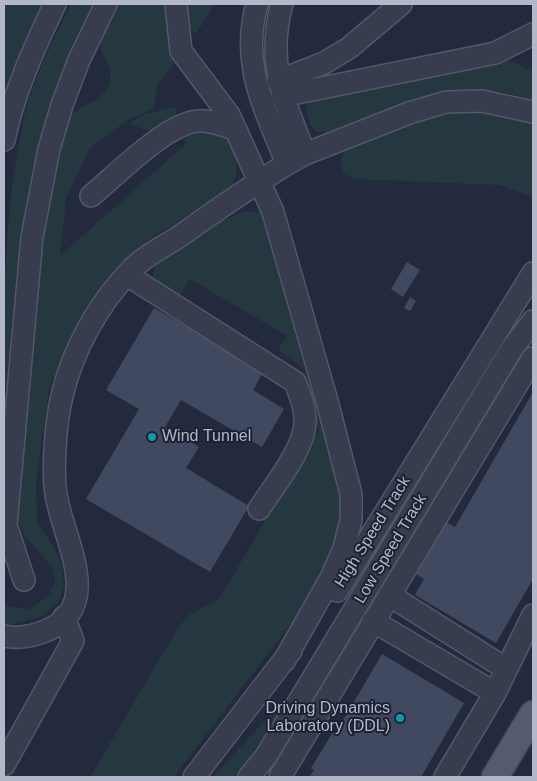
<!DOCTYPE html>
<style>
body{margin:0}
#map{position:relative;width:537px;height:781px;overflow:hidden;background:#232a3e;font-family:Helvetica,sans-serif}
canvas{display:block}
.frame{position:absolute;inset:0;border:5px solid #b2b7c9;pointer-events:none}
</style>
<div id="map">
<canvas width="537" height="781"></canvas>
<div class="frame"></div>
</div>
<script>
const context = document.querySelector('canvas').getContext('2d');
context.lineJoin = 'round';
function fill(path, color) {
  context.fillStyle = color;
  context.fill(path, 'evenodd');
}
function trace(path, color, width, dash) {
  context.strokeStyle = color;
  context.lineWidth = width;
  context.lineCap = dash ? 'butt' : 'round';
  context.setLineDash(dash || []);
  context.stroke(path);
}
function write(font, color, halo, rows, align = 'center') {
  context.font = font + ' Helvetica,sans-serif';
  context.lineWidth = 4;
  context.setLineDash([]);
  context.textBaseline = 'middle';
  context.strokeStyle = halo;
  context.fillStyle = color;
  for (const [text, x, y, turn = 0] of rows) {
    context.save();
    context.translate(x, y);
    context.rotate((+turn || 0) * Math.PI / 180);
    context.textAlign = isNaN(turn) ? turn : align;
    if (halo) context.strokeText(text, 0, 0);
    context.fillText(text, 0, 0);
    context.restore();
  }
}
const green = new Path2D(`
 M4 4H45L4 103Z
 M71 4H96L62 82 4 450C4 338 0 222 25 113 35 75 54 39 71 4Z
 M116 4H168L175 63 158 83 154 108 128 120 90 148 66 199 60 256 188 142 172 136C185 132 200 126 214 131 239 139 241 167 232 187L148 240 102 285 85 312 49 388 36 482 37 522 56 551 62 567 64 586 59 601 44 616 7 625 4 624V606L30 609 48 596 55 583 52 567 25 536 16 517 44 216 68 117C83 103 115 98 110 72 108 62 101 53 100 43Z
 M181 4H215L196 34 187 27Z
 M502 60C517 60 519 67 533 70V100C520 97 505 91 492 91 435 87 382 113 329 132H317L309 124 306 106 312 100Z
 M176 107V114L157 133 129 124 144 114Z
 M452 111H494L533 122V197L499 185 354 179 344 174 340 161 347 145 413 121Z
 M248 211 262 213 267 220 288 293V308L340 496V514L334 546 323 571 290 625 174 777H90L178 628 189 615 219 599 319 430 303 368 278 350 287 336 190 279 179 296 157 283 153 277C153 274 154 269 155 265 165 246 228 216 248 211Z
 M284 699 287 701 236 777H213Z`);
const building = new Path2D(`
 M407 262 420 270 403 297 391 289Z
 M410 297 416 301 410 311 404 308Z
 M154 308 214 343 266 367 253 390 284 409 262 447 181 400 165 427 199 447 186 468 249 506 210 572 86 499 139 409 106 390Z
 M533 392V579L496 643 415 595 424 579 416 574 446 522 455 527Z
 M382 654 464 703 421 777H309L314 770 311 768 333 732 335 734Z`);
const minor = new Path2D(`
 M176 4 181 51 229 115 273 212 327 401 351 494V520L344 548 332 576 284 661
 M257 4C240 65 265 108 287 164
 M282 4C266 62 284 101 305 154
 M278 81 324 63 349 48 401 4
 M282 96 495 53 533 34
 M4 140C14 92 34 48 55 4
 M91 196C116 175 167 123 198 121 211 120 224 125 236 130
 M127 275 295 382C300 395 306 409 305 423 304 450 273 487 259 509
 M24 580 6 525 32 237 49 149 62 105 79 60 106 4
 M337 591 533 273
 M389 595 505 668
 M373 621 495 693
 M4 636C19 639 34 636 48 630 105 604 62 537 56 494 52 469 56 420 62 396 73 349 99 302 133 268 146 255 165 246 180 236 215 211 250 187 287 164L305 154 409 113 446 102 482 101 533 112
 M4 765 73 641 64 617
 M194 777 291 651
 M249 777 266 756 511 350 533 321
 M280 777 533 358
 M445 777 495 693 533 615`);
const major = new Path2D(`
 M495 777 533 714`);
const markers = [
 [152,437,5,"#0f9aa8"],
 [400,718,5,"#0f9aa8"]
];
const poiNames = [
 ["Wind Tunnel",162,437],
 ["Driving Dynamics",390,709,"right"],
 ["Laboratory (DDL)",390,727,"right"]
];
const streetNames = [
 ["High Speed Track",373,532,-58],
 ["Low Speed Track",391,549,-59]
];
fill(green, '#25373f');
fill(building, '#414960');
trace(minor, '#525769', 24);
trace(major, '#404557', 29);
trace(minor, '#373c4e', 21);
trace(major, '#545b6e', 26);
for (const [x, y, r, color] of markers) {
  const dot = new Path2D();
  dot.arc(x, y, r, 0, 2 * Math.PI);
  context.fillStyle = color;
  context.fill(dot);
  trace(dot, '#1c2133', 2);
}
write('16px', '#b2b7c9', '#1c2133', poiNames, 'left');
write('16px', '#b2b7c9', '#1c2133', streetNames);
</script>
